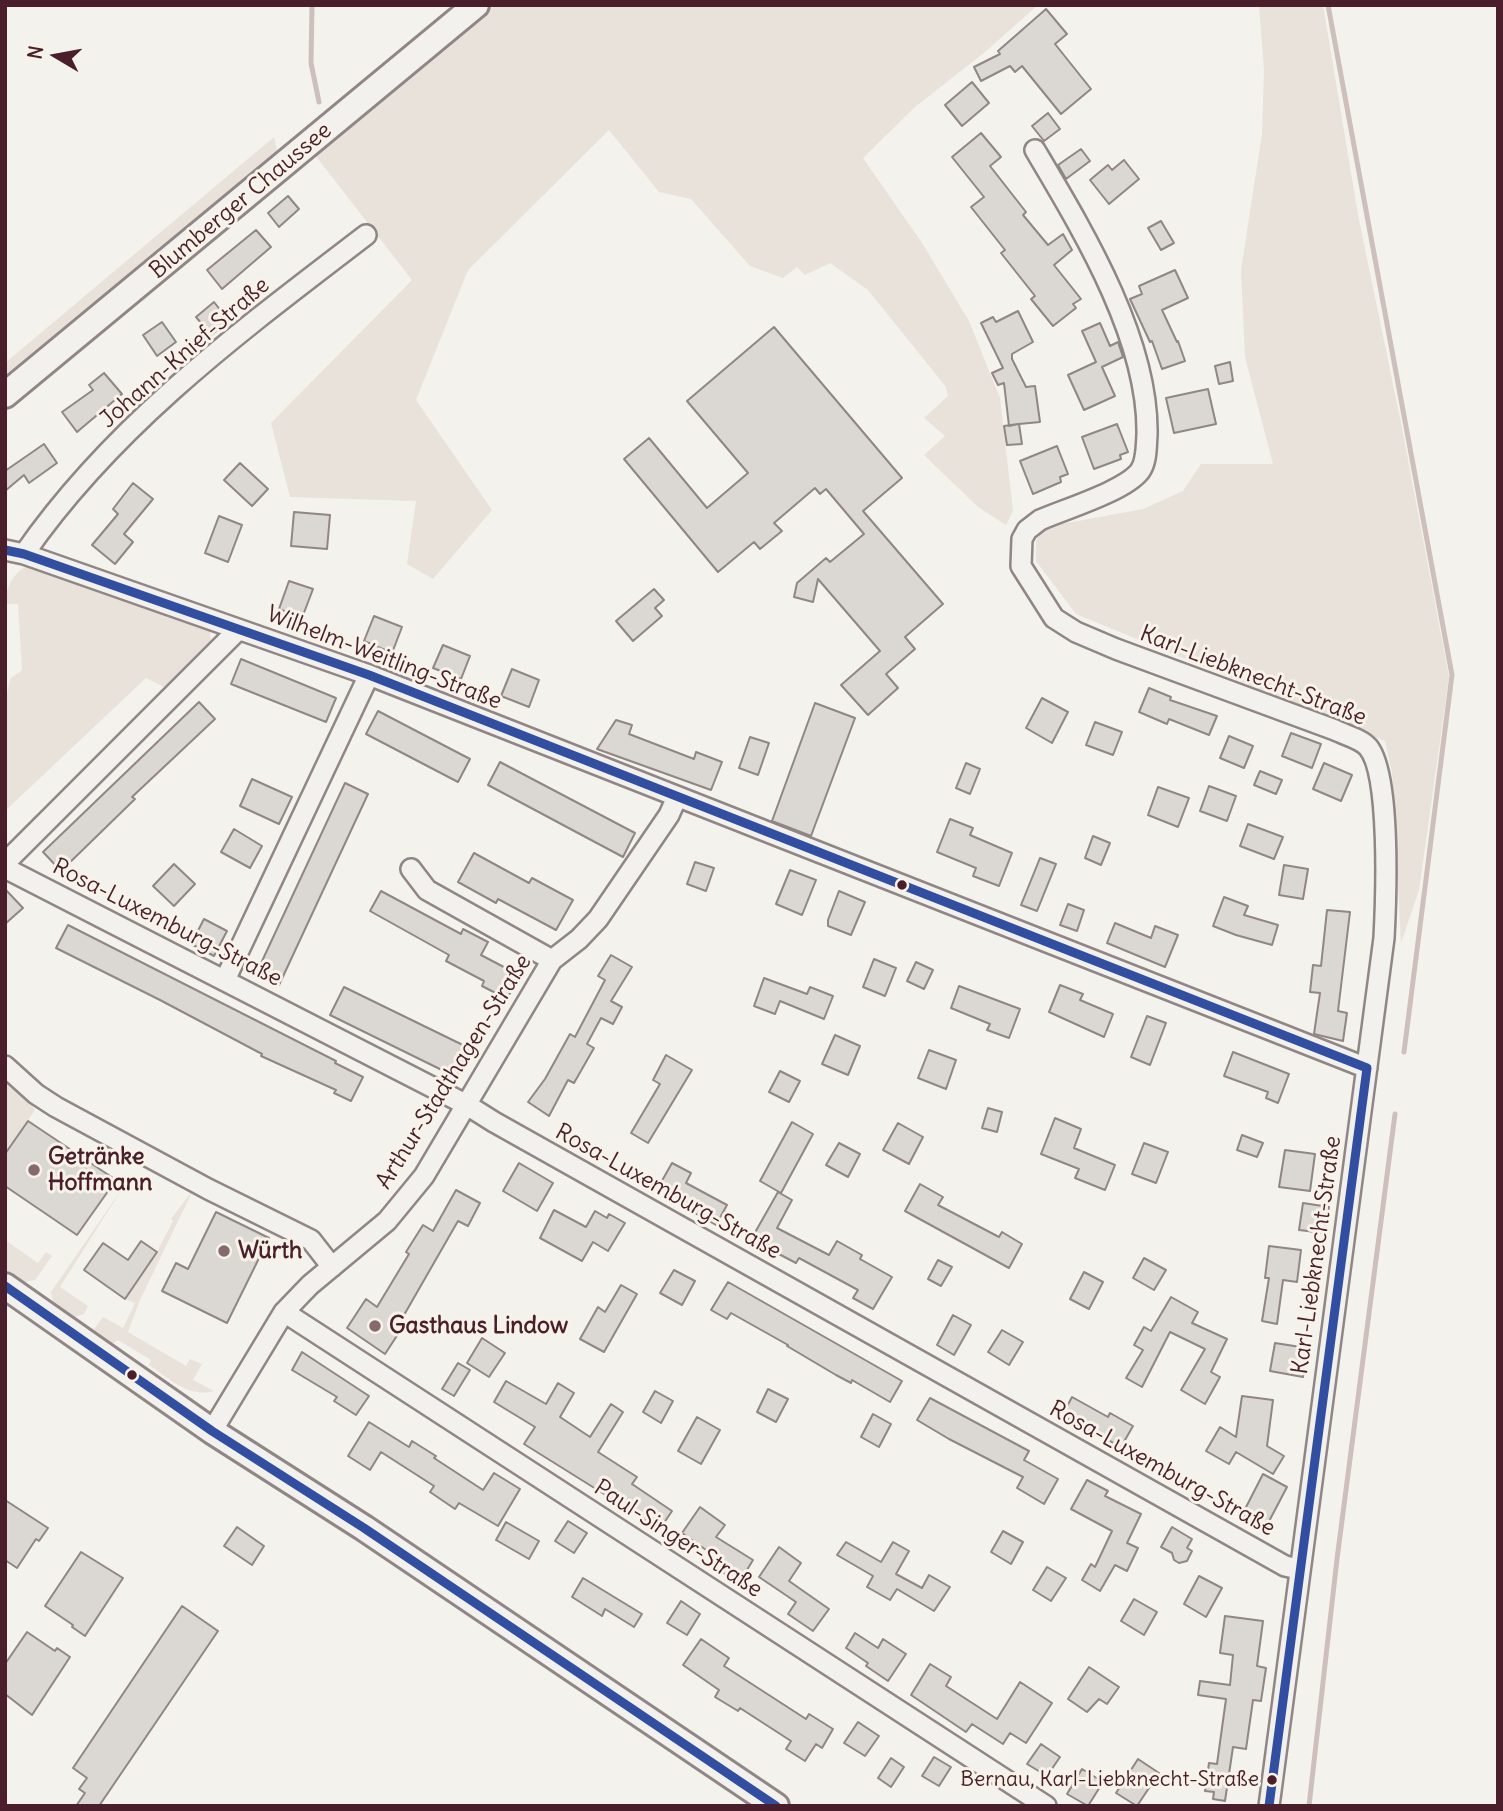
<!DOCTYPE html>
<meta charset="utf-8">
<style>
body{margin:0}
#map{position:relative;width:1503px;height:1811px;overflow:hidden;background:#f4f2ec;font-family:Delius,sans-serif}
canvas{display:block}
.frame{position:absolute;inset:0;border:7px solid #4a1f2b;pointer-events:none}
.north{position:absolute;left:21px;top:21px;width:70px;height:70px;-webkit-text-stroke:5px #f7f3e8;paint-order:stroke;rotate:280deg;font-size:19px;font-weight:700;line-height:28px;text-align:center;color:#4a1f2b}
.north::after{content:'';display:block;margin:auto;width:24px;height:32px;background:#4a1f2b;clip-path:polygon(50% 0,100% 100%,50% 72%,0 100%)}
</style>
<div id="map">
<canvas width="1503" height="1811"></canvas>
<div class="frame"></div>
<div class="north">N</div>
</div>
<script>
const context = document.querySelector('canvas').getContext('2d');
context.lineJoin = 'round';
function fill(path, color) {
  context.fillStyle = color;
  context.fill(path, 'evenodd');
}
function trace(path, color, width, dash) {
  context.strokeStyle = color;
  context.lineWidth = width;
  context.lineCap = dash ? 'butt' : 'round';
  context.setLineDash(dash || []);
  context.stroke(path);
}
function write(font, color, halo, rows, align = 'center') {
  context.font = font + ' Delius,sans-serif';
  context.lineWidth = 6;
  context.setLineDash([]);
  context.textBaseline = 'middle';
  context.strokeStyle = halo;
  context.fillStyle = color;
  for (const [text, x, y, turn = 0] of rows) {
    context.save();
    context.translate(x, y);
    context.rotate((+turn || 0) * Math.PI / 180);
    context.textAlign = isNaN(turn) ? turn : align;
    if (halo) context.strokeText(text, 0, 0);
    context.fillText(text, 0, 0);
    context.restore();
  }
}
const green = new Path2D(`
 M495 5H1038L985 52 915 107 863 158 922 243 969 321 1000 398 1013 511 1006 525 978 507 924 455 945 436 924 418 948 396 946 387 868 290 830 263 805 275 797 267 783 278 750 266 691 199 659 192 609 130 468 270 416 400 492 510 433 579 407 564 416 501 290 497 271 423 412 280 315 155 396 90Z
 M1259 5H1323L1358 215 1402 428 1449 677 1419 890 1401 943 1392 773 1385 741 1076 614 1036 561V540L1045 527 1143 509 1183 491 1201 464H1273L1245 357 1241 270 1262 134 1264 71Z
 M274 137 278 154 5 384V363Z
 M35 562 213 629 210 634 211 644 166 688 146 678 5 811V704L10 679 22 670 18 604H5C6 584 16 569 35 562Z
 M5 1077 28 1099 35 1110 5 1154Z
 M124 1186 60 1287 88 1306 84 1314 71 1318 54 1307 51 1292Z
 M193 1190 140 1300 128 1332 186 1366 190 1359 202 1364 193 1380 214 1391C189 1398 170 1379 149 1365L151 1360 118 1340 111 1345 96 1335 94 1329 103 1317 123 1328 135 1303 125 1299 157 1252 173 1221 171 1219Z
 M5 1240 38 1263 46 1252 52 1256 35 1280 19 1283 5 1274Z`);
const stream = new Path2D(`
 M312 5 311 63 319 102
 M1328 5 1452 675 1404 1052
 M1309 1806 1337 1559 1395 1114`);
const building = new Path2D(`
 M1046 9 1067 34 1055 44 1091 89 1061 114 1022 66 1015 72 1010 66 981 81 974 67 1000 54 998 51Z
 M972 82 989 103 962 126 945 105Z
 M1048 113 1060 129 1044 141 1032 126Z
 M981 133 1001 157 990 166 1026 212 1023 215 1048 245 1063 234 1072 250 1054 265 1081 299 1073 304 1076 308 1053 326 1031 299 1035 296 1001 253 1005 250 971 207 984 197 952 157Z
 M1081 149 1090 161 1066 179 1058 165Z
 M1124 160 1139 179 1109 204 1090 180 1108 165 1112 170Z
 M288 196 299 209 279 227 268 213Z
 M1161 221 1174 243 1161 250 1148 228Z
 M256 230 271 247 222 289 207 270Z
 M1175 270 1188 298 1162 310 1177 342 1178 341 1185 361 1162 369 1152 341 1150 342 1130 299 1142 294 1139 286Z
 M214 302 229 321 211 335 196 317Z
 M1018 311 1033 342 1012 354V359L1026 387 1035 386 1040 422 1019 424 1022 444 1007 445 1004 426 1018 424 1009 426 1004 383 998 385 992 373 1003 368 981 323 993 317 996 322Z
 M162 322 176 342 157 356 143 335Z
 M1100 323 1110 346 1118 342 1123 357 1102 367 1115 396 1084 410 1068 375 1096 362 1082 331Z
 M774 327 902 478 863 511 943 604 905 637 915 649 886 674 898 688 868 715 841 685 880 651 818 579 813 602 794 597 797 583 826 558 830 562 864 534 826 489 820 494 815 488 774 523 782 531 760 549 754 542 718 572 624 459 649 438 707 508 748 473 687 401Z
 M1230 362 1233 381 1219 384 1215 366Z
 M104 373 122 394 77 432 62 412 93 390 89 385Z
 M1208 389 1216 424 1174 433 1166 398Z
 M1117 424 1128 452 1120 455 1121 459 1094 469 1082 437Z
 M44 444 57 463 29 483 24 475 5 491V471Z
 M1057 446 1068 474 1060 477 1061 482 1033 494 1020 461Z
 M240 463 268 489 252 506 224 480Z
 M133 483 153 499 124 534 133 542 115 564 92 545 118 514 113 509Z
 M294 512 330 515 327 549 291 546Z
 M219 516 242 525 228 562 205 553Z
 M289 581 313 589 302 618 279 609Z
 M654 589 664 600 655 608 662 616 633 641 616 621Z
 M374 616 402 627 392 653 364 641Z
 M443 645 470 656 461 679 433 668Z
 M241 659 336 698 326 722 231 684Z
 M512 669 539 680 529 707 501 696Z
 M1149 688 1171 697 1170 700 1217 716 1209 735 1169 719 1167 724 1139 712Z
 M1042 698 1068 712 1052 743 1026 728Z
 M199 702 215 719 132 797 135 799 61 871 43 852Z
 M815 703 855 718 811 836 772 821Z
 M378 711 470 759 458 782 366 734Z
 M616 720 632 725 629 734 694 759 696 752 722 762 711 790 597 749Z
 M1095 722 1122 732 1113 755 1086 745Z
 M1291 733 1321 744 1312 768 1282 756Z
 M1229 736 1253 746 1244 768 1220 758Z
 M750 737 769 743 758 775 739 768Z
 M500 762 635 833 623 857 488 785Z
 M966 763 980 769 970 794 956 788Z
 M1324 763 1352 775 1341 801 1313 789Z
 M1260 771 1282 780 1276 794 1254 785Z
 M252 779 292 797 279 824 240 806Z
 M345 783 368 794 279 985 256 974Z
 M1209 786 1236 796 1227 821 1200 811Z
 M1158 787 1189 798 1178 827 1148 815Z
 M950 819 973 828 970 835 1012 853 999 886 973 876 976 868 937 852Z
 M1248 824 1283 837 1274 859 1240 846Z
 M234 829 262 846 250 868 221 852Z
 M1093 836 1110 843 1101 865 1085 858Z
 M474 853 529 883 532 878 573 900 556 930 498 899 496 903 458 882Z
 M1040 858 1056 864 1037 911 1021 905Z
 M695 862 714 868 706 891 687 884Z
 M174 864 195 884 174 906 153 886Z
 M1284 865 1308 869 1303 899 1279 895Z
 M790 870 816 880 802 915 776 904Z
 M5 889 23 908 5 924Z
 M381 891 461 934 463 929 488 942 481 955 519 975 507 999 482 986 484 981 446 961 449 955 370 911Z
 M839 891 865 902 851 935 828 926V920Z
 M1224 897 1248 906 1244 915 1278 925 1272 945 1236 935 1213 926Z
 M1068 904 1084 910 1077 931 1060 925Z
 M1327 910 1350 912 1338 1011 1347 1013 1343 1041 1314 1034 1320 993 1310 992 1313 965 1321 966Z
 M204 919 227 931 214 956 191 944Z
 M1115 923 1151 938 1155 926 1178 935 1165 967 1107 943Z
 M68 925 336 1061 335 1063 363 1077 351 1101 334 1093 336 1090 261 1056 262 1054 160 1000 56 948Z
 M611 955 632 967 611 1001 622 1007 613 1024 601 1018 587 1044 594 1048 574 1083 568 1080 549 1116 528 1102 545 1079 570 1034 575 1037 605 980 598 976Z
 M874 959 896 968 885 996 863 987Z
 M916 962 933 970 924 989 907 981Z
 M764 978 807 994 810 987 833 996 824 1019 780 1001 775 1014 754 1006Z
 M1060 985 1083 994 1080 1000 1113 1014 1104 1037 1049 1012Z
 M959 986 1020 1009 1009 1038 987 1030 990 1024 951 1008Z
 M344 987 469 1048 456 1077 330 1015Z
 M1147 1016 1166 1023 1150 1065 1131 1057Z
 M835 1035 860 1046 848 1075 822 1064Z
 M929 1050 956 1060 946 1089 918 1078Z
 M1233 1052 1289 1074 1278 1103 1266 1098 1268 1092 1224 1076Z
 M666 1055 692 1070 648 1143 631 1133 660 1084 653 1080Z
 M780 1071 800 1081 789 1102 769 1092Z
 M988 1108 1002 1112 997 1132 982 1128Z
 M1055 1118 1081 1129 1074 1148 1115 1165 1105 1190 1075 1178 1079 1169 1041 1154Z
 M28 1121 116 1180 77 1235 5 1186V1154Z
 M792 1122 813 1134 781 1193 760 1181Z
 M898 1123 923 1137 909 1164 883 1150Z
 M1242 1135 1263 1143 1257 1157 1237 1150Z
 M839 1143 860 1154 848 1177 826 1165Z
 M1144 1143 1168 1152 1156 1183 1132 1174Z
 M1285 1150 1315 1154 1310 1191 1279 1187Z
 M519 1163 553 1183 537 1211 503 1191Z
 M672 1163 691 1173 686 1183 727 1205 716 1225 693 1212 696 1207 659 1186Z
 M920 1184 943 1197 938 1205 999 1237 1002 1232 1022 1244 1009 1268 905 1211Z
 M456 1190 480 1203 468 1226 458 1221 400 1322 404 1325 385 1354 347 1328 366 1299 377 1307 409 1254 406 1252 423 1225 433 1231Z
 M778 1192 792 1200 777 1228 829 1255 837 1241 862 1255 860 1259 892 1277 873 1309 853 1298 858 1290 799 1258 796 1263 775 1252 776 1249 753 1236Z
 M1303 1203 1329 1207 1324 1233 1299 1230Z
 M554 1210 586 1227 595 1211 607 1218 609 1214 625 1223 608 1251 593 1242 582 1261 540 1238Z
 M216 1212 269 1238 227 1323 162 1291 176 1263 188 1269Z
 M141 1241 157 1252 125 1299 84 1270 103 1243 128 1260Z
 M1269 1246 1301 1250 1297 1282 1283 1280 1277 1324 1262 1321 1269 1278H1265Z
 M1144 1258 1166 1270 1154 1290 1133 1278Z
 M938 1260 952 1267 941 1286 928 1279Z
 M674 1270 695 1281 682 1305 660 1293Z
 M1084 1272 1103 1282 1089 1309 1070 1299Z
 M728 1282 902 1381 890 1402 852 1380 851 1383 836 1375 787 1346 788 1345 731 1313 727 1319 711 1310Z
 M621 1285 637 1294 604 1352 580 1339 598 1307 605 1312Z
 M1171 1297 1198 1312 1192 1323 1227 1339 1211 1372 1220 1377 1205 1404 1181 1390 1205 1349 1170 1332 1142 1387 1126 1378 1143 1350 1134 1345 1144 1327 1151 1331Z
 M953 1315 971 1325 954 1355 937 1345Z
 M1002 1330 1023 1342 1009 1365 988 1352Z
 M482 1338 505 1353 489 1377 467 1363Z
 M1275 1343 1307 1348 1303 1377 1270 1371Z
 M302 1352 369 1396 356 1415 334 1401 337 1397 292 1370Z
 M458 1363 470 1370 454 1396 442 1389Z
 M506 1381 546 1404 558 1383 574 1393 560 1417 590 1437 611 1404 623 1412 598 1452 637 1477 632 1484 672 1511 660 1529 524 1444 535 1427 494 1402Z
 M768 1389 788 1399 776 1422 757 1412Z
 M655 1391 673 1401 661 1423 643 1412Z
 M1242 1396 1273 1400 1267 1446 1284 1456 1273 1474 1236 1452 1229 1464 1206 1451 1220 1427 1236 1437Z
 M1072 1397 1108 1417 1110 1413 1133 1426 1121 1447 1062 1416Z
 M930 1398 1029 1451 1024 1460 1058 1479 1044 1504 1017 1488 1023 1477 949 1439 917 1420Z
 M873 1414 891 1424 879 1447 861 1437Z
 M697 1417 720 1430 701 1464 678 1451Z
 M369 1422 409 1447 412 1441 436 1456 434 1458 483 1490 494 1473 520 1489 498 1526 459 1503 455 1509 430 1492 434 1486 381 1452 370 1470 348 1456Z
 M1263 1474 1287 1487 1266 1527 1242 1515Z
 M1087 1480 1108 1491 1105 1496 1141 1514 1127 1543 1138 1548 1127 1571 1115 1565 1100 1591 1082 1580 1091 1564 1095 1567 1112 1531 1071 1509Z
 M5 1500 48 1528 39 1541 36 1539 17 1568 5 1560Z
 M700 1507 725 1525 716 1537 753 1560 739 1583 711 1565 716 1557 682 1533Z
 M568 1521 587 1533 574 1553 555 1541Z
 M506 1522 539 1541 529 1559 496 1540Z
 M237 1527 264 1546 252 1565 224 1546Z
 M1172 1527 1192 1539 1187 1548 1192 1551 1187 1561 1179 1563 1174 1560 1172 1553 1161 1547Z
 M1003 1531 1023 1542 1011 1564 991 1552Z
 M846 1542 881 1562 893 1542 909 1551 896 1574 922 1588 929 1575 950 1587 934 1611 897 1589 890 1600 867 1587 873 1576 837 1555Z
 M779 1547 801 1563 789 1581 829 1609 813 1631 788 1614 796 1602 759 1577Z
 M81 1552 123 1578 85 1636 72 1627 73 1625 45 1606Z
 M1047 1567 1066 1578 1051 1601 1033 1590Z
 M1199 1576 1222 1588 1206 1617 1184 1604Z
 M583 1578 642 1614 634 1627 605 1609 602 1616 572 1597Z
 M1134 1599 1157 1612 1144 1635 1121 1621Z
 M681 1601 700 1614 687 1635 667 1623Z
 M182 1606 218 1631 99 1806H76L85 1793 79 1789 87 1778 73 1768Z
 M1225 1616 1263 1621 1257 1666 1266 1668 1261 1701 1253 1700 1246 1749 1233 1747 1225 1801 1213 1799 1214 1792 1205 1791 1209 1763 1217 1764 1226 1699 1198 1695 1200 1681 1230 1685 1233 1655 1220 1653Z
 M27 1632 55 1651 57 1648 70 1657 32 1715 5 1694V1664Z
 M855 1633 878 1648 883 1639 906 1654 888 1681 866 1666 868 1663 846 1648Z
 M701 1639 729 1658 724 1666 806 1719 809 1714 833 1729 822 1748 816 1744 805 1761 786 1749 791 1741 740 1708 738 1711 715 1697 719 1690 683 1665Z
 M930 1664 951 1677 946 1686 997 1719 1020 1682 1052 1703 1026 1743 1010 1733 1003 1744 972 1724 966 1732 911 1695Z
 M1089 1667 1119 1687 1107 1704 1099 1699 1087 1712 1068 1699Z
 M858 1722 879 1736 865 1756 844 1743Z
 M1041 1744 1060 1757 1047 1776 1027 1764Z
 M934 1757 951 1767 939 1786 922 1776Z
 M891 1758 904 1767 891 1787 878 1778Z
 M1138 1759 1159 1773 1137 1806 1116 1793Z
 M1082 1769 1103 1782 1088 1806 1067 1794Z`);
const minor = new Path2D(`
 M1035 150C1083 231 1149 339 1147 435 1146 447 1147 461 1140 471 1125 491 1065 509 1040 520L1027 530 1022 539 1021 566 1054 618 1076 632 1116 649 1335 730C1345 735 1361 739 1368 747 1391 774 1386 900 1384 938L1269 1806
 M5 550 24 554 369 675 1367 1068
 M24 554C114 424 242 330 366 235
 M5 863 238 630
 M5 868 467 1105 494 1122 1285 1566 1299 1569
 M411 869 427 890 552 960
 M225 980 369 675
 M5 1066 36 1094 56 1107 208 1189 311 1240 332 1267
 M284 1312 1046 1806
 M212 1431 284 1312 310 1285 387 1221 424 1176 552 960 579 939 598 919 669 815 677 797`);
const major = new Path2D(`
 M5 395 476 5
 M5 1286 212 1431 364 1528 776 1806`);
const bus1 = new Path2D(`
 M5 550 24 554 369 675 1367 1068 1269 1806
 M5 1286 212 1431 364 1528 776 1806`);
const markers = [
 [902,885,6,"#4a1f2b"],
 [34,1170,7,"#86696f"],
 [224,1251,7,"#86696f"],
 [375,1326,7,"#86696f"],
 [132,1375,6,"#4a1f2b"],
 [1272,1780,6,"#4a1f2b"]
];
const busNames = [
 ["Bernau, Karl-Liebknecht-Straße",1259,1780]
];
const streetNames = [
 ["Blumberger Chaussee",241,201,-40],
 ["Johann-Knief-Straße",185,353,-41],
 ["Wilhelm-Weitling-Straße",384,658,21],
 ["Karl-Liebknecht-Straße",1253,676,21],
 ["Rosa-Luxemburg-Straße",167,923,27],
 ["Arthur-Stadthagen-Straße",454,1072,-58],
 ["Rosa-Luxemburg-Straße",668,1192,29],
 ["Karl-Liebknecht-Straße",1317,1255,-82],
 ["Rosa-Luxemburg-Straße",1162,1469,29],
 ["Paul-Singer-Straße",678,1539,33]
];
const poiNames = [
 ["Getränke",48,1157],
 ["Hoffmann",48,1183],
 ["Würth",238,1251],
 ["Gasthaus Lindow",389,1326]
];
fill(green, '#e8e2da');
trace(stream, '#cdc0bc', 5);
fill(building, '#dbd7d3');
trace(building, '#8f8685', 2);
trace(minor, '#8f8685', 24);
trace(major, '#8f8685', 30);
trace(minor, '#f2f1ed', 19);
trace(major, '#f2f1ed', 24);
trace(bus1, '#324ea1', 9);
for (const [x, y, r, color] of markers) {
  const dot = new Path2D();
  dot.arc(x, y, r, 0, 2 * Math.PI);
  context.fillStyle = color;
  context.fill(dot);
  trace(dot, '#f7f3e8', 2.5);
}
write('21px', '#4a1f2b', '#f7f3e8', busNames, 'right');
write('23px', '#4a1f2b', '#f7f3e8', streetNames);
write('bold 23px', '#4a1f2b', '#f7f3e8', poiNames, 'left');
</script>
